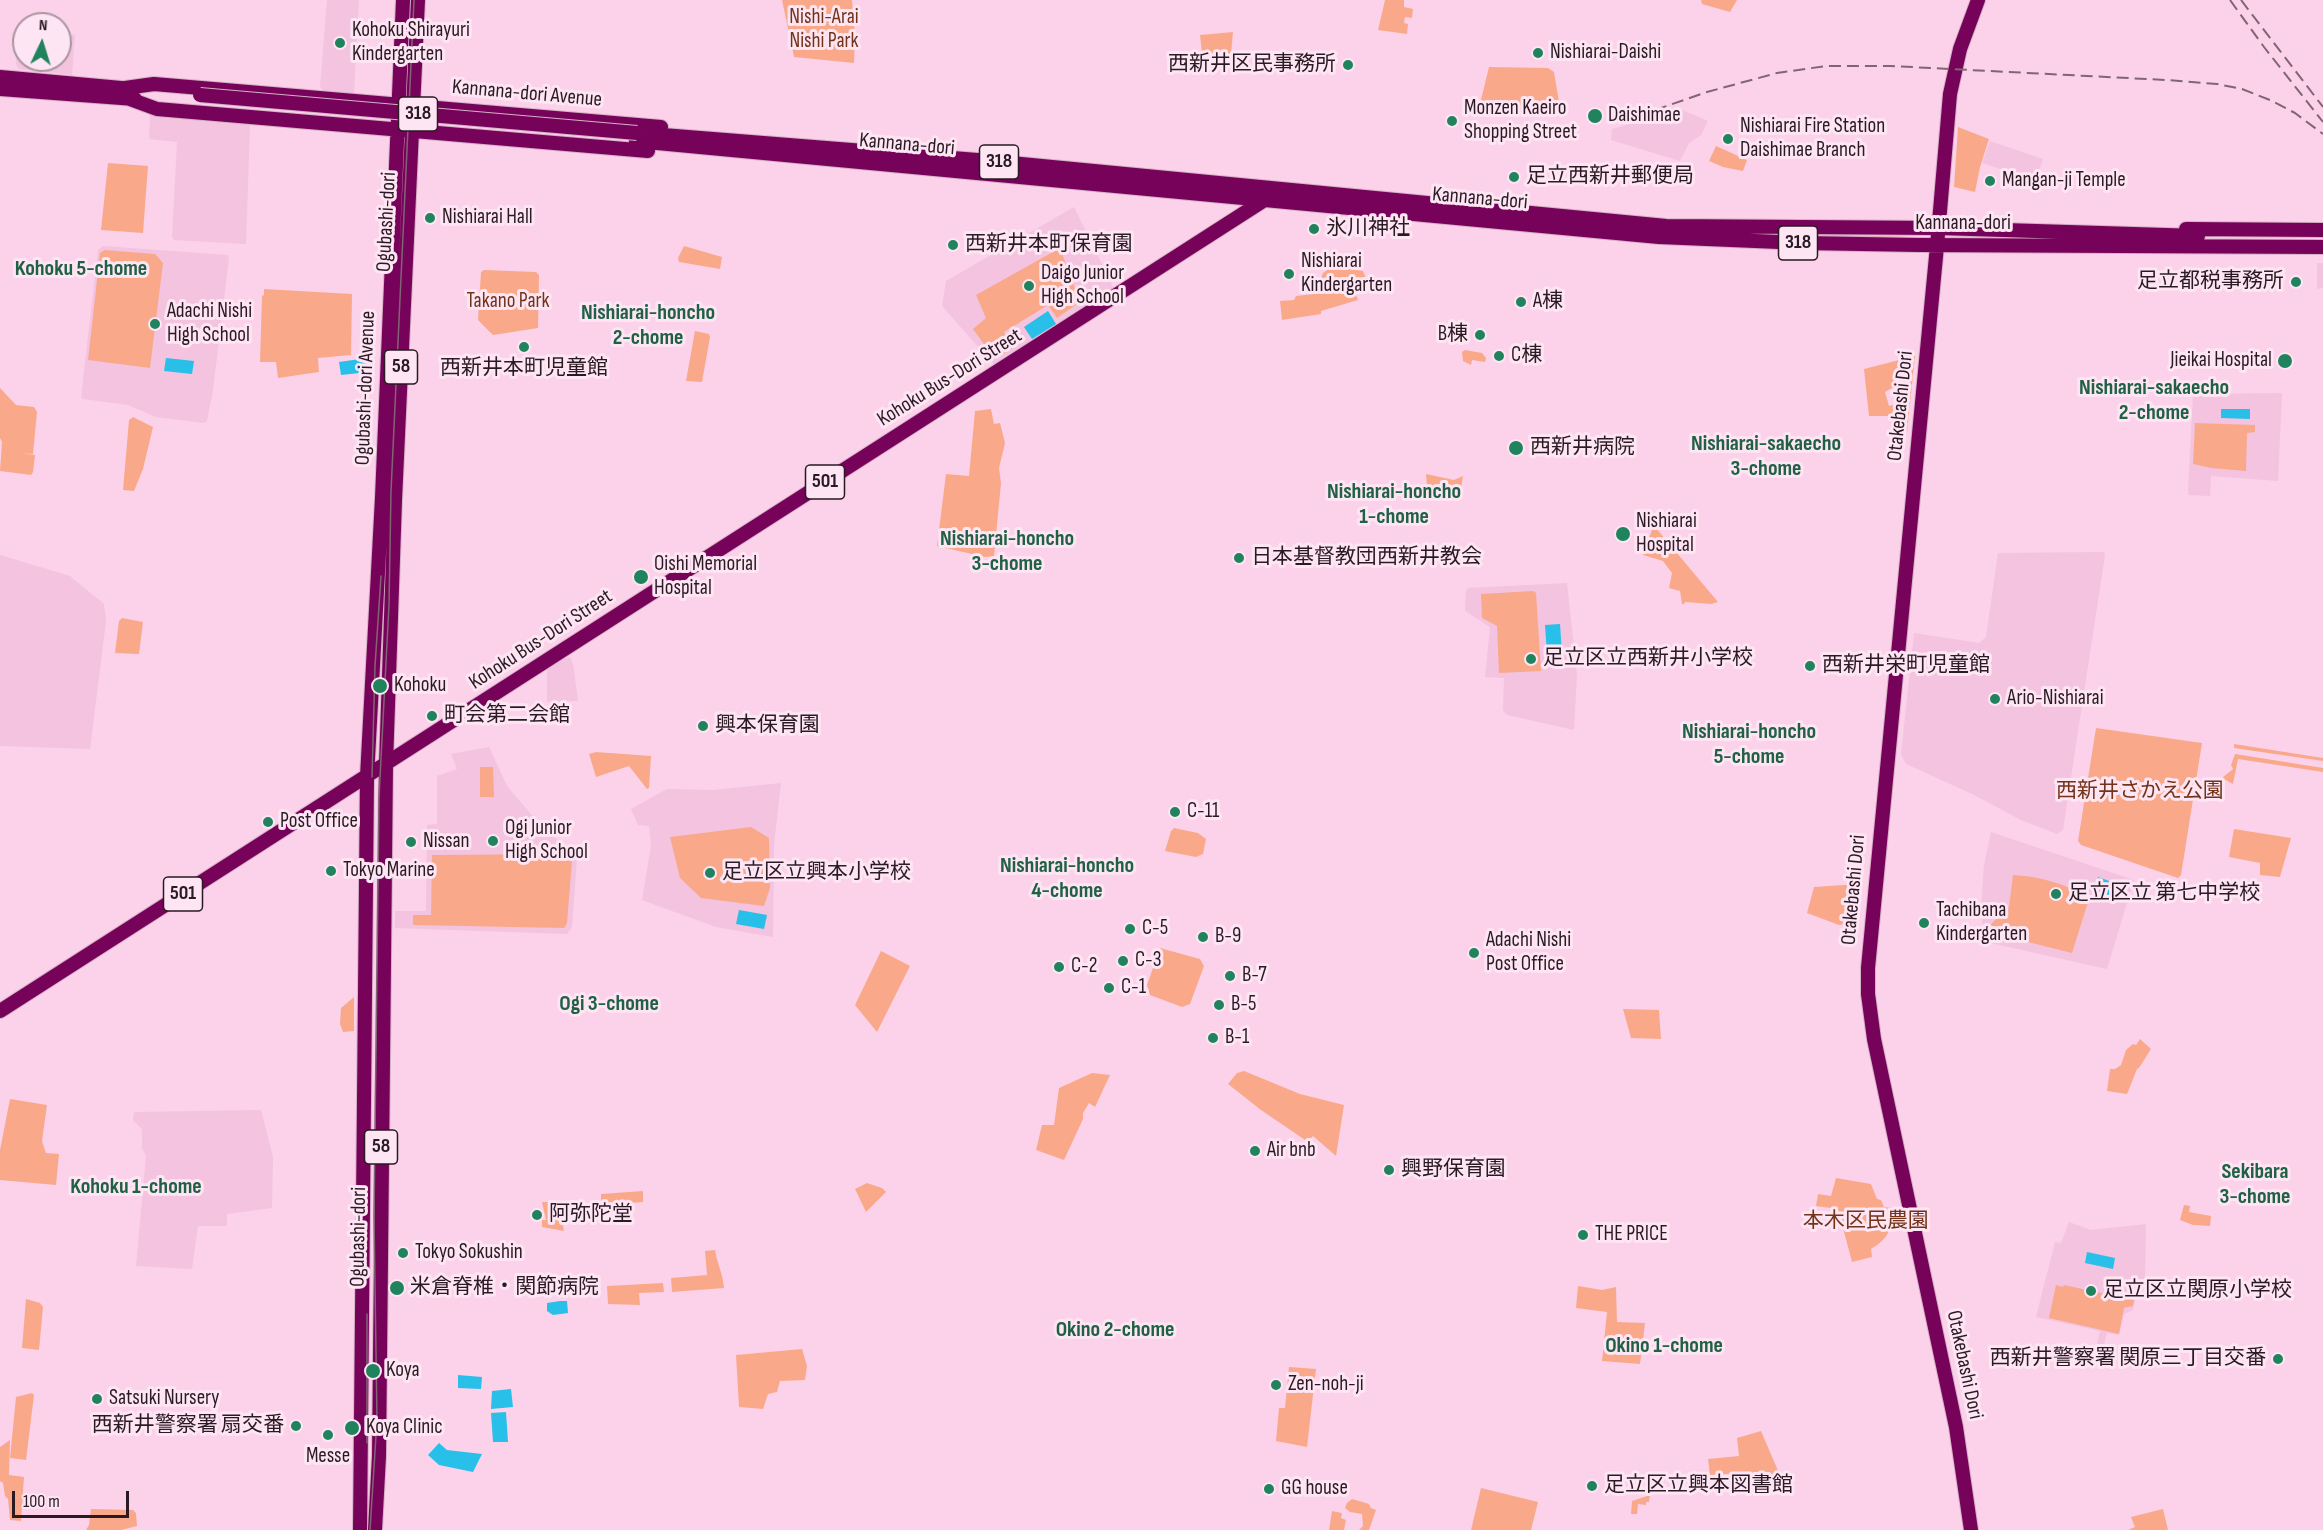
<!DOCTYPE html>
<meta charset="utf-8">
<style>
body{margin:0}
#map{position:relative;width:2323px;height:1530px;overflow:hidden;background:#fbd2ea;font-family:"Sofia Sans Condensed",sans-serif}
canvas{display:block}
.north{position:absolute;left:12px;top:12px;width:60px;height:60px;box-sizing:border-box;background:#fee5f3;border:2px solid #a994a0;border-radius:50%;rotate:4deg;font-size:16px;font-weight:700;line-height:24px;text-align:center;color:#291a23}
.north::after{content:'';display:block;margin:auto;width:21px;height:27px;background:#20835d;clip-path:polygon(50% 0,100% 100%,50% 72%,0 100%)}
.scale{position:absolute;left:12px;top:1491px;width:117px;height:27px;box-sizing:border-box;border:3px solid #291a23;border-top:0;padding-left:8px;font-size:18px;line-height:21px;white-space:nowrap;color:#291a23;-webkit-text-stroke:4px #fee5f3;paint-order:stroke}
</style>
<div id="map">
<canvas width="2323" height="1530"></canvas>
<div class="north">N</div>
<div class="scale">100 m</div>
</div>
<script>
const context = document.querySelector('canvas').getContext('2d');
context.lineJoin = 'round';
function fill(path, color) {
  context.fillStyle = color;
  context.fill(path, 'evenodd');
}
function trace(path, color, width, dash) {
  context.strokeStyle = color;
  context.lineWidth = width;
  context.lineCap = dash ? 'butt' : 'round';
  context.setLineDash(dash || []);
  context.stroke(path);
}
function write(font, color, halo, rows, align = 'center') {
  context.font = font + ' "Sofia Sans Condensed","Noto Sans JP",sans-serif';
  context.lineWidth = 6;
  context.setLineDash([]);
  context.textBaseline = 'middle';
  context.strokeStyle = halo;
  context.fillStyle = color;
  for (const [text, x, y, turn = 0] of rows) {
    context.save();
    context.translate(x, y);
    context.rotate((+turn || 0) * Math.PI / 180);
    context.textAlign = isNaN(turn) ? turn : align;
    if (halo) context.strokeText(text, 0, 0);
    context.fillText(text, 0, 0);
    context.restore();
  }
}
const built = new Path2D(`
 M327 0H359L354 93 324 91 320 87Z
 M60 34 75 35 72 75 19 69 16 64 17 45 24 46V60H60Z
 M1675 107 1708 121 1701 135 1689 143 1680 161 1611 140 1612 129 1656 117V113Z
 M150 115 250 124 246 244 174 240 172 237 177 142 149 139Z
 M1990 141 2043 159 2033 189 2002 179 2003 170 1982 163Z
 M1074 207 1115 291 997 368 942 306 946 281Z
 M103 246 227 255 229 257 213 390 207 421 204 423 156 417 128 405 83 399 81 397 98 250Z
 M2317 263H2323V288L2317 289Z
 M2282 393 2278 481 2211 476 2210 496 2189 495 2188 492 2193 394Z
 M2104 552 2105 555 2063 830 2057 834 2021 820 1972 794 1906 764 1901 754 1914 633 1979 643 1986 637 1998 553Z
 M0 555 70 576 104 604 106 621 90 749 0 746Z
 M1567 583 1577 675 1574 730 1507 715 1503 710 1504 678 1485 677 1490 627 1465 611 1466 591 1468 588Z
 M565 656V659L570 657 573 664 578 701 547 702V667Z
 M489 747 507 786 536 820 577 858 572 927 567 934 395 928V911H426L427 825 437 824V776L457 769 451 754Z
 M781 783 774 844 773 937 716 927 642 900 651 846 649 826 638 825 631 809 667 789 714 790Z
 M1991 832 2134 880 2107 969 1982 941V934L1985 932V925L1982 923 1981 907 1984 865Z
 M261 1110 273 1157 272 1208 227 1214V1226H198L192 1269 136 1266 146 1156 142 1148V1129L133 1120 134 1112Z
 M2069 1222 2091 1230 2146 1224 2145 1279 2154 1282 2153 1287 2142 1284 2139 1296H2136L2133 1310 2124 1314 2119 1335 2107 1333 2102 1353H2095L2100 1331 2036 1317 2055 1242 2061 1243Z`);
const green = new Path2D(`
 M782 0H852L855 36 854 63 794 57Z
 M1385 0H1404V7L1413 9 1412 18 1405 17 1404 23 1408 24 1407 34 1378 30Z
 M1701 0H1737L1730 12 1702 4Z
 M1233 32 1231 54 1202 53 1200 35Z
 M1489 67 1548 68 1554 72 1559 102 1549 103 1550 109 1481 116 1478 112Z
 M1958 127 1989 139 1980 167 1975 192 1954 187Z
 M1716 146 1747 160 1743 171 1723 167 1709 161Z
 M108 163 148 166 143 233 101 230Z
 M1756 233C1808 233 1860 236 1912 237V239L1782 238Z
 M684 246 722 257 720 269 679 262 678 258Z
 M1060 248 1080 302 1057 318 1048 305 1004 332 1012 349 995 359 973 329 986 318 976 295Z
 M105 250 155 254 163 263 150 368 88 360 100 253Z
 M1333 266 1363 271 1367 281 1357 285 1355 292 1358 300 1321 311V314L1282 320 1280 301 1294 300 1296 296 1314 294V285H1318L1323 273Z
 M484 270 536 272 539 275 538 328 493 335 478 320 481 272Z
 M264 289 352 294 351 355 318 358 319 372 278 378 276 362H260L262 296 264 295Z
 M695 331 709 334 710 337 702 382 686 381Z
 M1465 350 1482 353 1486 358 1485 362 1472 360 1471 365 1463 361 1462 352Z
 M1915 356 1907 432 1892 423 1889 416H1869L1864 369ZM1899 384 1904 402 1889 406 1885 392Z
 M0 388 16 405 34 407 37 412 33 454 22 453 35 455 33 472 31 475 0 471 2 442 0 438Z
 M991 409 994 424 1000 423 1005 443 999 468 1001 483 994 556 985 557 937 546 946 474 969 476 975 411Z
 M133 417 153 427 143 469 134 491 123 490 129 420Z
 M2195 423 2255 425V432L2247 433 2246 471 2211 468 2193 464Z
 M1426 474 1454 480 1463 476 1461 489 1427 487Z
 M1653 527 1656 528 1718 602 1711 604 1685 602 1684 604H1682L1680 591 1669 588 1672 573 1663 561 1643 555Z
 M1533 591 1536 593 1541 671 1499 673 1497 626 1482 618 1481 594Z
 M122 618 143 622 139 654 115 653 119 621Z
 M2096 728 2202 743 2181 875 2178 878 2081 845 2078 841Z
 M2234 744 2323 758V761L2234 748Z
 M596 752 651 756 649 788 647 789 629 766 596 777 589 754Z
 M2235 754 2323 768V772L2238 759 2233 784 2222 778 2233 769 2231 765Z
 M480 767H493L494 797H480Z
 M751 827 769 838 770 888 764 906 701 898 680 878 670 837Z
 M1174 828 1198 833 1206 839 1203 854 1196 857 1165 851 1171 831Z
 M2234 829 2291 838 2280 877 2260 875V863L2229 857Z
 M564 854 572 861 567 923 564 928 413 925V915H431L432 855Z
 M2013 875C2038 876 2068 884 2089 899L2072 953 1996 934 1991 924 2009 907Z
 M1858 884 1844 924 1839 925 1807 913 1814 887Z
 M1160 948 1200 959 1204 966 1190 1004 1182 1007 1150 995 1147 985Z
 M881 951 910 966 877 1032 855 1005Z
 M354 997V1031L343 1032 340 1024 341 1008Z
 M1623 1009 1659 1010 1661 1039 1631 1038Z
 M2140 1039 2151 1049 2139 1068 2137 1069 2127 1094 2107 1091 2110 1069H2115L2121 1065 2126 1050 2133 1044 2136 1045Z
 M1244 1071 1300 1094 1344 1105 1336 1156 1313 1136 1308 1142 1261 1110 1228 1084 1237 1073Z
 M1092 1073 1110 1075 1095 1107 1089 1103 1083 1113V1119L1064 1160 1036 1150 1042 1125H1054L1059 1088Z
 M10 1099 47 1105 42 1141 46 1153 59 1154 56 1185 0 1180V1150Z
 M1836 1178 1871 1184 1877 1199 1881 1200 1884 1207 1892 1208C1893 1229 1888 1239 1871 1249L1872 1257 1852 1262 1838 1209 1816 1206 1818 1194 1831 1196Z
 M867 1183 882 1188 886 1192 866 1212 855 1189Z
 M643 1191V1202L601 1205V1194Z
 M542 1202H559L564 1231 542 1227V1220H546Z
 M2184 1205 2190 1206 2189 1212 2211 1216 2210 1226 2193 1225 2180 1220Z
 M715 1250C717 1263 723 1274 724 1288L672 1292 671 1278 707 1275 705 1251Z
 M663 1283 664 1292 639 1293 640 1305 608 1304 607 1286Z
 M2056 1285 2063 1287 2064 1285 2134 1300 2133 1306 2124 1308 2119 1334 2049 1318Z
 M1578 1286 1602 1290 1616 1287 1617 1322 1645 1323 1640 1364 1602 1361 1607 1312 1576 1308Z
 M26 1299 40 1303 43 1307 39 1350 22 1348Z
 M802 1349 807 1366 805 1380 780 1381 777 1392 768 1394 763 1409 739 1407 736 1355Z
 M1289 1367 1316 1369 1307 1447 1276 1441 1279 1408H1285Z
 M32 1393 34 1395 26 1460 10 1458 16 1397Z
 M1761 1431 1782 1480 1746 1493 1745 1473 1710 1475 1708 1459 1739 1456 1737 1438Z
 M10 1440 9 1475 24 1477 21 1521 10 1520 8 1499 5 1496 3 1483 0 1481V1447Z
 M1481 1488 1538 1502 1531 1530H1471Z
 M1650 1495 1649 1502H1646V1505L1638 1504 1637 1514H1631L1632 1501Z
 M1352 1499 1369 1504 1371 1508 1376 1510 1369 1530H1359L1363 1526 1362 1514 1350 1512 1345 1508 1347 1503Z
 M91 1509 133 1510 136 1513 137 1526 121 1530H86L89 1525Z
 M2163 1509 2168 1530H2128L2135 1527 2131 1517Z
 M1332 1511 1342 1513 1341 1518 1346 1520 1344 1530H1329Z`);
const water = new Path2D(`
 M1048 311 1056 324 1032 339 1024 327Z
 M166 358 194 361 192 374 164 371Z
 M367 358 369 372 341 375 339 362Z
 M2221 409H2250V419L2221 418Z
 M1560 624 1562 654H1547L1545 625Z
 M2098 877 2126 887 2122 900 2094 890Z
 M739 910 767 915 764 929 736 924Z
 M2087 1252 2115 1258 2113 1269 2085 1263Z
 M560 1301H567L568 1313 553 1315 547 1311V1303Z
 M458 1375 482 1377 481 1389 458 1388Z
 M511 1389 513 1407 491 1409 492 1391Z
 M506 1412 508 1442H493L491 1413Z
 M439 1443 447 1450 482 1454 473 1472 439 1465 428 1455Z`);
const major = new Path2D(`
 M0 77 132 89
 M125 88 154 84 661 127
 M0 89 135 99
 M127 98 157 109 648 151
 M650 134 990 161 1666 226 1939 228 2198 236
 M636 141 1659 237 1803 243 1919 245 2323 247
 M2186 229 2323 230
 M0 1011 1266 199
 M360 1530 367 777 382 498 403 0
 M375 1530 379 1456 386 764 395 500 418 0
 M1971 1530 1956 1427 1874 1039 1868 994V968L1937 246 1950 94 1960 49 1978 0`);
const tram = new Path2D(`
 M372 777 375 666 381 576
 M367 1314V1443
 M370 1530 377 1420 374 1217 379 797 389 605 391 491 414 0`);
const rail = new Path2D(`
 M2230 0 2264 47 2323 122
 M2241 0 2323 107
 M1655 110 1707 92 1777 73 1826 66H1891L2166 80 2217 84 2242 89 2270 100 2295 113 2323 134`);
const majorBridge = new Path2D(`
 M200 95 637 133`);
const markers = [
 [340,43,6,"#20835d"],
 [1538,53,6,"#20835d"],
 [1348,65,6,"#20835d"],
 [1595,116,8,"#20835d"],
 [1452,121,6,"#20835d"],
 [1728,139,6,"#20835d"],
 [1514,177,6,"#20835d"],
 [1990,181,6,"#20835d"],
 [430,218,6,"#20835d"],
 [1314,229,6,"#20835d"],
 [953,245,6,"#20835d"],
 [1289,274,6,"#20835d"],
 [2296,282,6,"#20835d"],
 [1029,286,6,"#20835d"],
 [1521,302,6,"#20835d"],
 [155,324,6,"#20835d"],
 [1480,335,6,"#20835d"],
 [524,347,6,"#20835d"],
 [1499,356,6,"#20835d"],
 [2285,361,8,"#20835d"],
 [1516,448,8,"#20835d"],
 [1623,534,8,"#20835d"],
 [1239,558,6,"#20835d"],
 [641,577,8,"#20835d"],
 [1531,659,6,"#20835d"],
 [1810,666,6,"#20835d"],
 [380,686,8,"#20835d"],
 [1995,699,6,"#20835d"],
 [432,716,6,"#20835d"],
 [703,726,6,"#20835d"],
 [1175,812,6,"#20835d"],
 [268,822,6,"#20835d"],
 [493,841,6,"#20835d"],
 [411,842,6,"#20835d"],
 [331,871,6,"#20835d"],
 [710,873,6,"#20835d"],
 [2056,894,6,"#20835d"],
 [1924,923,6,"#20835d"],
 [1130,929,6,"#20835d"],
 [1203,937,6,"#20835d"],
 [1474,953,6,"#20835d"],
 [1123,961,6,"#20835d"],
 [1059,967,6,"#20835d"],
 [1230,976,6,"#20835d"],
 [1109,988,6,"#20835d"],
 [1219,1005,6,"#20835d"],
 [1213,1038,6,"#20835d"],
 [1255,1151,6,"#20835d"],
 [1389,1170,6,"#20835d"],
 [537,1215,6,"#20835d"],
 [1583,1235,6,"#20835d"],
 [403,1253,6,"#20835d"],
 [397,1288,8,"#20835d"],
 [2091,1291,6,"#20835d"],
 [2278,1359,6,"#20835d"],
 [373,1371,8,"#20835d"],
 [1276,1385,6,"#20835d"],
 [97,1399,6,"#20835d"],
 [296,1426,6,"#20835d"],
 [352,1428,8,"#20835d"],
 [328,1435,6,"#20835d"],
 [1592,1486,6,"#20835d"],
 [1269,1489,6,"#20835d"]
];
const shields = [
 [418,114,39],
 [999,162,39],
 [1798,243,39],
 [401,367,33],
 [825,482,39],
 [183,894,39],
 [381,1147,33]
];
const shieldNames = [
 ["318",418,114],
 ["318",999,162],
 ["318",1798,243],
 ["58",401,367],
 ["501",825,482],
 ["501",183,894],
 ["58",381,1147]
];
const parkNames = [
 ["Nishi-Arai",824,18],
 ["Nishi Park",824,42],
 ["Takano Park",508,302],
 ["西新井さかえ公園",2140,792],
 ["本木区民農園",1866,1222]
];
const poiNames = [
 ["Kohoku Shirayuri",352,31],
 ["Kindergarten",352,55],
 ["Nishiarai-Daishi",1550,53],
 ["西新井区民事務所",1336,65,"right"],
 ["Monzen Kaeiro",1464,109],
 ["Shopping Street",1464,133],
 ["Daishimae",1608,116],
 ["Nishiarai Fire Station",1740,127],
 ["Daishimae Branch",1740,151],
 ["足立西新井郵便局",1526,177],
 ["Mangan-ji Temple",2002,181],
 ["Nishiarai Hall",442,218],
 ["氷川神社",1326,229],
 ["西新井本町保育園",965,245],
 ["Nishiarai",1301,262],
 ["Kindergarten",1301,286],
 ["Daigo Junior",1041,274],
 ["High School",1041,298],
 ["足立都税事務所",2284,282,"right"],
 ["A棟",1533,302],
 ["Adachi Nishi",167,312],
 ["High School",167,336],
 ["B棟",1468,335,"right"],
 ["C棟",1511,356],
 ["Jieikai Hospital",2272,361,"right"],
 ["西新井本町児童館",524,369,"center"],
 ["西新井病院",1530,448],
 ["Nishiarai",1636,522],
 ["Hospital",1636,546],
 ["日本基督教団西新井教会",1251,558],
 ["Oishi Memorial",654,565],
 ["Hospital",654,589],
 ["足立区立西新井小学校",1543,659],
 ["西新井栄町児童館",1822,666],
 ["Kohoku",394,686],
 ["Ario-Nishiarai",2007,699],
 ["町会第二会館",444,716],
 ["興本保育園",715,726],
 ["C-11",1187,812],
 ["Post Office",280,822],
 ["Ogi Junior",505,829],
 ["High School",505,853],
 ["Nissan",423,842],
 ["Tokyo Marine",343,871],
 ["足立区立興本小学校",722,873],
 ["足立区立 第七中学校",2068,894],
 ["Tachibana",1936,911],
 ["Kindergarten",1936,935],
 ["C-5",1142,929],
 ["B-9",1215,937],
 ["Adachi Nishi",1486,941],
 ["Post Office",1486,965],
 ["C-3",1135,961],
 ["C-2",1071,967],
 ["B-7",1242,976],
 ["C-1",1121,988],
 ["B-5",1231,1005],
 ["B-1",1225,1038],
 ["Air bnb",1267,1151],
 ["興野保育園",1401,1170],
 ["阿弥陀堂",549,1215],
 ["THE PRICE",1595,1235],
 ["Tokyo Sokushin",415,1253],
 ["米倉脊椎・関節病院",410,1288],
 ["足立区立関原小学校",2103,1291],
 ["西新井警察署 関原三丁目交番",2266,1359,"right"],
 ["Koya",386,1371],
 ["Zen-noh-ji",1288,1385],
 ["Satsuki Nursery",109,1399],
 ["西新井警察署 扇交番",284,1426,"right"],
 ["Koya Clinic",366,1428],
 ["Messe",328,1457,"center"],
 ["足立区立興本図書館",1604,1486],
 ["GG house",1281,1489]
];
const streetNames = [
 ["Kannana-dori Avenue",527,94,5],
 ["Kannana-dori",907,145,5],
 ["Kannana-dori",1480,199,5],
 ["Ogubashi-dori",387,222,-87],
 ["Kannana-dori",1963,224],
 ["Kohoku Bus-Dori Street",950,378,-32],
 ["Ogubashi-dori Avenue",366,388,-88],
 ["Otakebashi Dori",1901,406,-84],
 ["Kohoku Bus-Dori Street",541,640,-33],
 ["Otakebashi Dori",1854,890,-85],
 ["Ogubashi-dori",359,1237,-89],
 ["Otakebashi Dori",1964,1365,78]
];
const neighbourhoodNames = [
 ["Kohoku 5-chome",81,269],
 ["Nishiarai-honcho",648,313],
 ["2-chome",648,338],
 ["Nishiarai-sakaecho",2154,388],
 ["2-chome",2154,413],
 ["Nishiarai-sakaecho",1766,444],
 ["3-chome",1766,469],
 ["Nishiarai-honcho",1394,492],
 ["1-chome",1394,517],
 ["Nishiarai-honcho",1007,539],
 ["3-chome",1007,564],
 ["Nishiarai-honcho",1749,732],
 ["5-chome",1749,757],
 ["Nishiarai-honcho",1067,866],
 ["4-chome",1067,891],
 ["Ogi 3-chome",609,1004],
 ["Sekibara",2255,1172],
 ["3-chome",2255,1197],
 ["Kohoku 1-chome",136,1187],
 ["Okino 2-chome",1115,1330],
 ["Okino 1-chome",1664,1346]
];
fill(built, '#f3c3df');
fill(green, '#f9a98a');
fill(water, '#28bfe9');
trace(major, '#d5b1c6', 16);
trace(major, '#76025a', 14);
trace(tram, '#806675', 1.5);
trace(rail, '#806675', 2, [12, 6]);
trace(majorBridge, '#d5b1c6', 16, []);
trace(majorBridge, '#76025a', 14);
for (const [x, y, r, color] of markers) {
  const dot = new Path2D();
  dot.arc(x, y, r, 0, 2 * Math.PI);
  context.fillStyle = color;
  context.fill(dot);
  trace(dot, '#fee5f3', 2);
}
for (const [x, y, w] of shields) {
  const box = new Path2D();
  box.roundRect(x - w / 2, y - 17, w, 34, 4.5);
  context.fillStyle = '#fee5f3';
  context.fill(box);
  trace(box, '#291a23', 1.5);
}
write('bold 20px', '#291a23', null, shieldNames);
write('21px', '#723319', '#fee5f3', parkNames);
write('21px', '#291a23', '#fee5f3', poiNames, 'left');
write('21px', '#291a23', '#fee5f3', streetNames);
write('bold 22px', '#206146', '#fee5f3', neighbourhoodNames);
</script>
